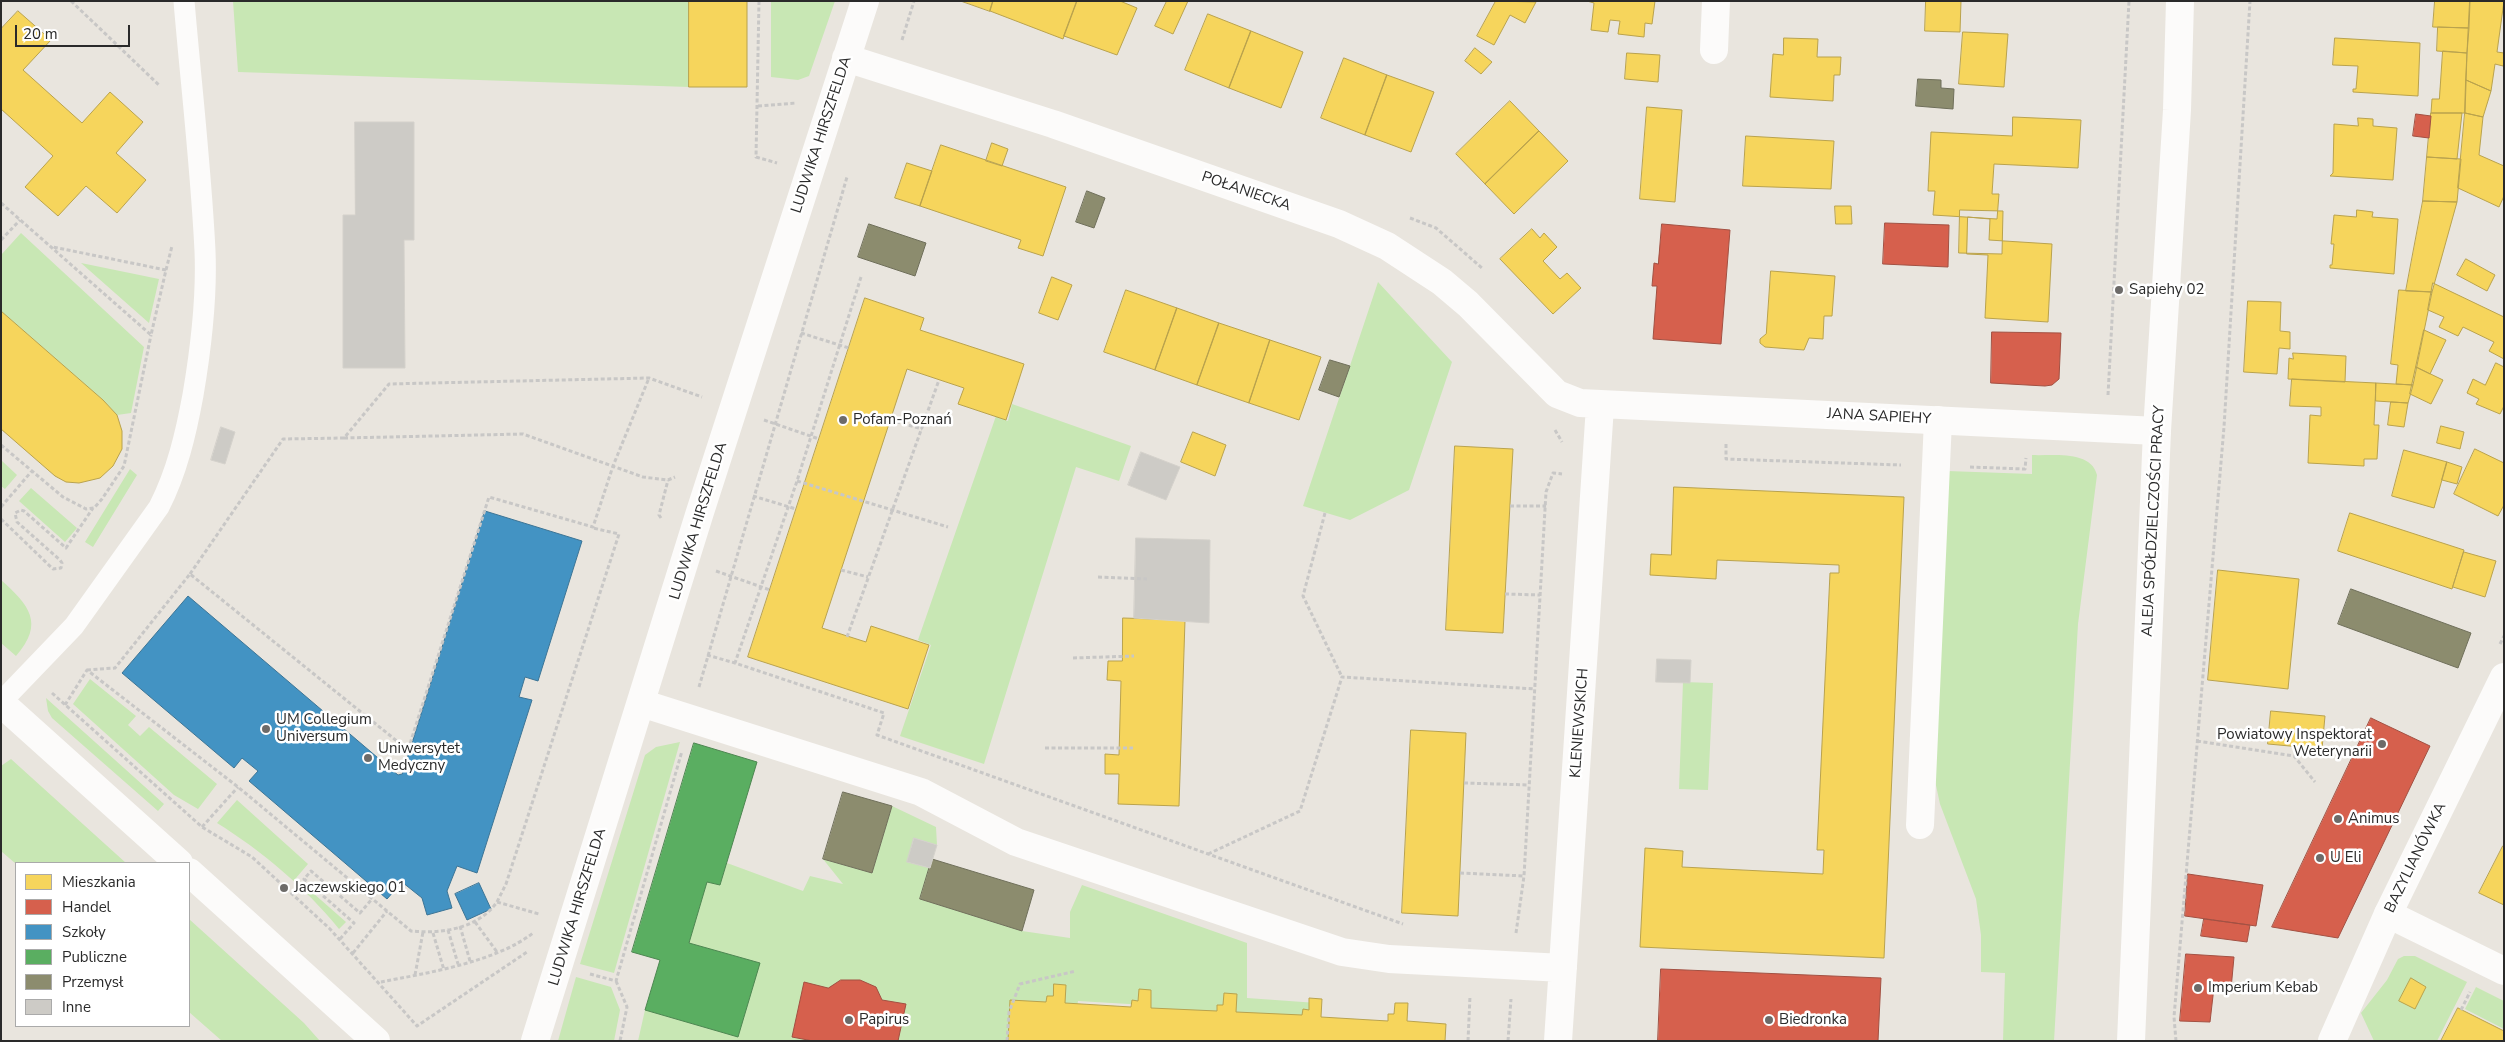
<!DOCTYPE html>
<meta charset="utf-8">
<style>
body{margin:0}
#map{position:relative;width:2505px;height:1042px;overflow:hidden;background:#e9e5de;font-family:"Nunito Sans",sans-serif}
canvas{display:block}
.frame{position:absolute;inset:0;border:2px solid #2a2a2a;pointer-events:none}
.legend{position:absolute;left:15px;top:862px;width:175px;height:165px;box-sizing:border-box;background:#fff;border:1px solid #aaa;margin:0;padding:6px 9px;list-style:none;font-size:15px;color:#2a2a2a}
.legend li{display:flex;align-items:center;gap:10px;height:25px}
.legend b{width:25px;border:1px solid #aaa}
.scale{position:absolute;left:15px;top:25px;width:115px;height:22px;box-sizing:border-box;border:2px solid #2a2a2a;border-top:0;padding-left:6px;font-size:15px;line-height:18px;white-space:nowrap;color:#2a2a2a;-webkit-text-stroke:4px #fff;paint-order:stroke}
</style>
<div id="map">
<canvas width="2505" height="1042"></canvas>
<div class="frame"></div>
<ul class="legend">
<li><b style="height:14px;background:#f6d55c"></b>Mieszkania</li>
<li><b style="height:14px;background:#d6604d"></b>Handel</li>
<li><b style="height:14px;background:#4393c3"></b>Szkoły</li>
<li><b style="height:14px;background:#5aae61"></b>Publiczne</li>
<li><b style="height:14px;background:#8c8c6e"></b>Przemysł</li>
<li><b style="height:14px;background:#cdcbc6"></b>Inne</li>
</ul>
<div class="scale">20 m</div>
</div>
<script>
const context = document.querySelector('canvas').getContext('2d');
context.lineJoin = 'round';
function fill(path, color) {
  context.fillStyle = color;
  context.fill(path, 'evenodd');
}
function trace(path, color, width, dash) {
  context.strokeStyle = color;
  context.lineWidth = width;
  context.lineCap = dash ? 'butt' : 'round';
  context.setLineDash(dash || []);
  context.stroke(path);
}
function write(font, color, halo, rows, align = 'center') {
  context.font = font + ' "Nunito Sans",sans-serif';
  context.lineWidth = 5;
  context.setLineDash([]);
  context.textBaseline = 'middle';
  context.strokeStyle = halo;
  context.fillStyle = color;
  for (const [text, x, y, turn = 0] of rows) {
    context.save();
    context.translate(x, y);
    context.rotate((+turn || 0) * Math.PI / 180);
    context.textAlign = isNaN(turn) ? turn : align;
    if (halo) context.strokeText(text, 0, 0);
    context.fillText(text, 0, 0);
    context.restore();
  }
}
const green = new Path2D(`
 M233 1H689V87L238 72Z
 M771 1H835L809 76 798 80 771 77Z
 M21 233 144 347 131 413 117 415 103 400 1 311V255Z
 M81 263 159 279 149 323Z
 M1378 282 1452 362 1409 490 1350 520 1303 506Z
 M1012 404 1131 446 1119 481 1076 467 984 764 900 736 931 645 918 640 996 416 1008 421Z
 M2032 455C2053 456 2091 450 2097 475L2078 624 2054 1041H2003L2005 973 1981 972V935L1976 899 1940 804 1934 776 1947 471 2032 474Z
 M1 460 17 475 5 489 1 486Z
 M130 469 137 475 93 547 85 542Z
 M31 488 77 528 65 542 19 501Z
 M1 580C29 605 45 623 16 656L1 643Z
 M90 679 136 716 128 725 140 736 149 727 217 784 198 809 174 795 73 704Z
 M1683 682 1713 683 1708 790 1679 789Z
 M46 698 164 804 158 811 52 718 48 711Z
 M680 742 614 973 580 964 645 755 656 747Z
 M11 759 126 863 16 864 1 851V766Z
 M237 800 308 864 296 878 346 922 339 929C306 888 262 851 217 823Z
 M892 806 936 827 937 845 914 838 908 862 930 868 920 899 1022 931 1070 938V912L1082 885 1247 943V998L1317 1003V1020L1146 1019V1005L1078 1001 1076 1015 1025 1041H638L645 1010 738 1037 759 963 689 943 707 882 720 885 727 863 803 891 810 876 843 884 823 859 872 873Z
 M189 919 304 1023 320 1041H222L189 1012Z
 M2404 956H2415L2467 982 2437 1041H2374L2361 1013 2387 980 2398 959Z
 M576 977 611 987 620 1010 614 1041H558Z
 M2476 987 2504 1001V1029L2465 1009Z`);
const homes = new Path2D(`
 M689 1H747V87H689Z
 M961 1H993L990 11Z
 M993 1H1077L1063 39 990 11Z
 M1077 1H1120L1137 8 1117 55 1064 36Z
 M1167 1H1188L1173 34 1155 26Z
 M1496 1 1536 2 1525 23 1510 15 1494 45 1477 36Z
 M1655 1 1652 24 1645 23 1644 37 1618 34 1620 21 1610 20 1608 32 1591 30 1594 3 1587 1Z
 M1926 1H1961L1960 32 1925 31Z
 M2435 1H2470L2469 28 2433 27Z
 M2470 1H2504L2497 52 2504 53V64L2503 66 2495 64 2491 91 2466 80Z
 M18 11 51 40 23 70 82 123 110 92 143 122 116 153 146 180 117 213 86 186 58 216 25 187 53 156 1 109V29Z
 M1208 14 1251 31 1229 88 1185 70Z
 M2438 27 2469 28 2467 53 2437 51Z
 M1251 31 1303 52 1281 108 1229 88Z
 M1963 32 2008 34 2004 87 1959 84Z
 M1784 38 1818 39 1817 57H1841L1840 75H1834L1833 101 1770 97 1773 54 1783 55Z
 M2335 38 2420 43 2418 96 2353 92V89H2356L2358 66 2333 65Z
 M1475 48 1492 62 1481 74 1465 61Z
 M2443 51 2467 53 2465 113H2431L2432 99H2439Z
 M1627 53 1660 55 1658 82 1625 79Z
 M1344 58 1387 75 1365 135 1321 118Z
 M1387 75 1434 92 1411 152 1365 135Z
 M2466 80 2491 91 2483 117 2465 113Z
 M1510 101 1539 131 1485 184 1456 154Z
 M1647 107 1682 110 1675 202 1640 199Z
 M2431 113H2462L2457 159 2427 157Z
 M2465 113 2483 117 2479 155 2504 166V196L2499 207 2458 188Z
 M2013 117 2081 120 2078 168 1994 164 1992 194H1999L1997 219 1933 215 1935 191H1928L1931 132 2012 136Z
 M2358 118 2373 119V126L2397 128 2393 180 2330 176 2333 173 2334 124 2358 126Z
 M1539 131 1568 161 1514 214 1485 184Z
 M1746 136 1834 141 1831 189 1743 186Z
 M992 143 1008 149 1002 166 986 161Z
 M941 145 1066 187 1043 256 1018 248 1021 240 920 206Z
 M2427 157 2461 159 2457 202 2423 201Z
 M907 163 932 171 920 206 895 198Z
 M2423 201 2457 202 2432 292 2406 291Z
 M1835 206H1851L1852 224H1836Z
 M1960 210 2003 211 2002 254 1959 253Z
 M2357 210 2373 212 2372 217 2398 219 2394 274 2330 268V265H2332L2334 244H2331L2334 215 2356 217Z
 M1968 217 1990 219 1989 240 2052 244 2048 322 1985 318 1988 255 1967 254Z
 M1532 229 1540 238 1544 233 1557 247 1543 261 1560 279 1567 273 1581 288 1553 314 1500 259Z
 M2466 259 2495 275 2487 291 2457 275Z
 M1771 271 1835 276 1832 316H1824L1823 339 1809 338 1804 350 1765 347 1760 343V339L1766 334Z
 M1052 277 1072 285 1058 320 1039 313Z
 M2433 283 2504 317V359L2489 351 2494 342 2463 327 2458 336 2439 327 2444 317 2428 310Z
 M1126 290 1177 308 1155 370 1104 352Z
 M2399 290 2432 292 2413 385 2396 384 2398 365 2391 364Z
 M865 298 924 318 920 330 1024 364 1006 420 958 404 964 388 907 369 822 628 866 642 871 626 929 645 908 709 748 657Z
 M2248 301 2281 302 2280 331 2290 332V349L2279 348 2277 374 2244 372Z
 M1177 308 1219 323 1197 385 1155 370Z
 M1 311 103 400 117 415 122 431V449L113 466 100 478 79 483 66 482 55 476 1 429Z
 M1219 323 1270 340 1249 403 1197 385Z
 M2424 330 2446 340 2430 374 2416 367Z
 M1270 340 1321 357 1299 420 1249 403Z
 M2293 353 2346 356 2345 382 2288 379 2289 358 2293 359Z
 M2496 363 2504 367V406L2500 414 2476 404 2479 399 2467 393 2473 379 2485 385Z
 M2416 367 2443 380 2431 404 2410 394Z
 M2292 379 2376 383 2374 425H2379L2377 459H2364V466L2308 463 2310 415 2321 416V407L2290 406Z
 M2376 383 2413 385 2408 403 2376 401Z
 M2391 402 2408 403 2404 427 2388 425Z
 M2441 426 2464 432 2460 449 2437 443Z
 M1193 432 1226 445 1215 476 1181 462Z
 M1455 446 1513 449 1503 633 1446 630Z
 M2475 449 2504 463V505L2498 516 2454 494Z
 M2404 450 2447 462 2434 508 2392 496Z
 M2447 462 2462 467 2457 484 2442 480Z
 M1674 487 1904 497 1884 958 1640 947 1645 848 1683 851 1682 867 1823 874 1824 850H1817L1830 573H1839V565L1717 560 1716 579 1650 575 1651 554 1671 555Z
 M2350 513 2464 550 2452 589 2338 551Z
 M2464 552 2496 561 2485 597 2453 587Z
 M2218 570 2299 579 2288 689 2208 680Z
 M1123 618 1185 620 1179 806 1118 804 1119 774H1105V754L1119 755 1121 681 1107 680 1108 661H1122Z
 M2271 711 2325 716 2322 749 2268 744Z
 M1411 730 1466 733 1458 916 1402 913Z
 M2503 846H2504V905L2479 893Z
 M2411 978 2426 987 2415 1009 2399 1001Z
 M1054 984 1066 985 1065 1003 1131 1007 1132 1000 1138 1001 1139 989 1151 990V1008L1217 1011V1005H1223L1224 993 1237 994 1236 1012 1302 1015 1303 1009 1309 1010V998L1322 999 1321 1017 1388 1021V1014H1394L1395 1003H1408L1407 1021 1446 1024 1445 1041H1008L1010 1000 1046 1002 1047 996H1053Z
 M2458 1008 2504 1031V1041H2441Z`);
const shops = new Path2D(`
 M2416 114 2431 116 2429 138 2413 136Z
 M1885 223 1949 225 1948 267 1883 264Z
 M1662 224 1730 230 1721 344 1653 339 1657 286H1652L1654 263 1658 264Z
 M1992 332 2061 333 2059 379 2052 385 2045 386 1991 383Z
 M2371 718 2430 746 2338 938 2272 927Z
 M2188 874 2263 885 2256 926 2185 916Z
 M2204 919 2250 925 2247 942 2201 936Z
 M2186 954 2234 957 2231 989 2214 987 2210 1022 2180 1021Z
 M1661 969 1881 978 1878 1041H1658Z
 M841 980H860L876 987 882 1000 906 1004 898 1041H813L792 1037 804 982 828 988Z`);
const schools = new Path2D(`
 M485 511 582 541 538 681 525 677 519 697 532 700 477 873 457 866 447 891 452 908 427 915 422 898 402 882 387 899 249 781 258 771 242 758 234 768 122 673 188 596 398 775 402 774Z
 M479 883 491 909 467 920 455 894Z`);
const public = new Path2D(`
 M694 743 757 762 720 885 707 882 689 943 760 963 738 1037 645 1010 660 960 632 952Z`);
const industry = new Path2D(`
 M1918 79 1941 80V88L1954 89 1953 109 1916 106Z
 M1087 191 1105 198 1094 228 1076 222Z
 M869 224 926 243 915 276 858 257Z
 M1330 360 1350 366 1339 397 1319 390Z
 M2351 589 2471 633 2458 668 2338 624Z
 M843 792 892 806 872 873 823 859Z
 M932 859 1034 890 1022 931 920 899Z`);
const building = new Path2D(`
 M355 122H414V240H404L405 368H343V215H355Z
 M221 427 235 432 225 464 211 460Z
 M1141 452 1180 467 1166 500 1128 485Z
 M1136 538 1210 540 1209 623 1134 618Z
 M1657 659 1691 660 1690 683 1656 682Z
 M914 838 937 845 930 868 907 862Z`);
const path = new Path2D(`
 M71 1 160 86
 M759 1 756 157 777 163
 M902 40 914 1
 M758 106 796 103
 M1 203 151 335 166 270 53 247
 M1410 218 1436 228 1482 268
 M1 240 20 220
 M166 270 172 246
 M861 277 797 481 735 663 884 713 877 735 1403 924
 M801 333 849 348
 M2108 395 2129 1
 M764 420 819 439
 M890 420 922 429
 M1555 430 1562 442
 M344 438 523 434 643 477 668 480 675 477
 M1726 444V459L1901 465
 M1 445 63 497 86 509 94 508 102 499 124 466 151 335
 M1970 467 2025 469 2026 458
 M797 481 948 527
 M753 496 796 509
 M1510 506H1546
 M1 507 31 472
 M1325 513 1303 596 1342 677
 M661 518 659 515 668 480
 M1 519 53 569 61 568 62 563 60 560 17 522 15 513 21 510 24 511 66 548 93 508
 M841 570 868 577
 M716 571 770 590
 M190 574 283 439 344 438 389 384 649 378 702 397
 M1098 577 1147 579
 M1505 594 1540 595
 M847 637 939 380
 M2500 644 2504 636
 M707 655 735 663
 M1073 658 1134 656
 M87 670 115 668 190 574 408 750 489 497 593 527 613 466 649 378
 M699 687 847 177
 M52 693 202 827 252 857 330 929 417 1026 527 952
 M65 705 87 670 238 787 411 931C441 934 478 929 497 902L539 914
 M2197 741 2294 756 2315 782
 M1045 748H1133
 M1464 783 1529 785
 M202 827 238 787
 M1208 854 1300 811 1342 677 1535 689
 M1460 873 1524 876
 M497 902 506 884 619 534 593 528
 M475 922 497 952
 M460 926 470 961
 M448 930 458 964
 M433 933 444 970
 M1516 933 1524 876 1546 492 1553 473 1562 474
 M340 939 354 923 304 879 311 871 360 913 372 899
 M353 953 387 911
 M590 974 616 981 682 751
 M415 975 423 932
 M616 981 627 1007 620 1041
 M381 982C427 973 496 962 533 933
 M2461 1010 2470 992
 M1007 1041 1009 1012 1020 984 1076 971
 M1468 1041 1470 996
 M1508 1041 1511 999
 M2176 1041 2174 1017 2224 427 2250 1`);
const service = new Path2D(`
 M1 702 74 626 159 507C177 472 186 433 193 395 201 348 207 299 205 251 201 168 191 84 184 1`);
const pedestrian = new Path2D(`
 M1920 825 1938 420
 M2332 1041 2388 914`);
const minor = new Path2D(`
 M1714 50 1716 1
 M846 58 1053 124 1339 224 1387 246 1442 282 1468 304 1557 394 1580 403 2157 431
 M2504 677 2388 914 2504 971
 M641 703 921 792 1016 842 1342 952 1389 959 1563 968
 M535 1041 700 512 865 1
 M1558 1041 1600 406`);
const tertiary = new Path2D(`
 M1 703 179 863
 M189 872 376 1041`);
const secondary = new Path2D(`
 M2131 1041 2157 431 2177 110 2180 1`);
const markers = [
 [2119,290,5,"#6d6b69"],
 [843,420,5,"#6d6b69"],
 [266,729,5,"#6d6b69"],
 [2382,744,5,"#6d6b69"],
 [368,758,5,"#6d6b69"],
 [2338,819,5,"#6d6b69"],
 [2320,858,5,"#6d6b69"],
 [284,888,5,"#6d6b69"],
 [2198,988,5,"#6d6b69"],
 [849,1020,5,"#6d6b69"],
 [1769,1020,5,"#6d6b69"]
];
const streetNames = [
 ["LUDWIKA HIRSZFELDA",822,135,-72],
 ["POŁANIECKA",1246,192,19],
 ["JANA SAPIEHY",1879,417,3],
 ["LUDWIKA HIRSZFELDA",699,521,-73],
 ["ALEJA SPÓŁDZIELCZOŚCI PRACY",2154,521,-87],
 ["KLENIEWSKICH",1580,723,-86],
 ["BAZYLIANÓWKA",2416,858,-64],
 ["LUDWIKA HIRSZFELDA",578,907,-73]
];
const poiNames = [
 ["Sapiehy 02",2129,290],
 ["Pofam-Poznań",853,420],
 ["UM Collegium",276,720],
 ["Universum",276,737],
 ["Powiatowy Inspektorat",2372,735,"right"],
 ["Weterynarii",2372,752,"right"],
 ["Uniwersytet",378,749],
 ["Medyczny",378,766],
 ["Animus",2348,819],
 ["U Eli",2330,858],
 ["Jaczewskiego 01",294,888],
 ["Imperium Kebab",2208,988],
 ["Papirus",859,1020],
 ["Biedronka",1779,1020]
];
fill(green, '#c8e7b4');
fill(homes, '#f6d55c');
trace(homes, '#b9a24d', 1);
fill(shops, '#d6604d');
trace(shops, '#a25042', 1);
fill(schools, '#4393c3');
trace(schools, '#3c7495', 1);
fill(public, '#5aae61');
trace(public, '#4c8650', 1);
fill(industry, '#8c8c6e');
trace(industry, '#6f6f5a', 1);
fill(building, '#cdcbc6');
trace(building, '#d4d1cb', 1);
trace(path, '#c8c7c6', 3, [4, 2.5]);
trace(service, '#fcfbfa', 21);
trace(pedestrian, '#fcfbfa', 28);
trace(minor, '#fcfbfa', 28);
trace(tertiary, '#fcfbfa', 28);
trace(secondary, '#fcfbfa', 28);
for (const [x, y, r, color] of markers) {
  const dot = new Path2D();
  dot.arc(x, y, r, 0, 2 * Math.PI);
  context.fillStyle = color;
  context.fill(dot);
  trace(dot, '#fff', 2);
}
write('15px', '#2a2a2a', '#fff', streetNames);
write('15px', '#2a2a2a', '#fff', poiNames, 'left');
</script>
